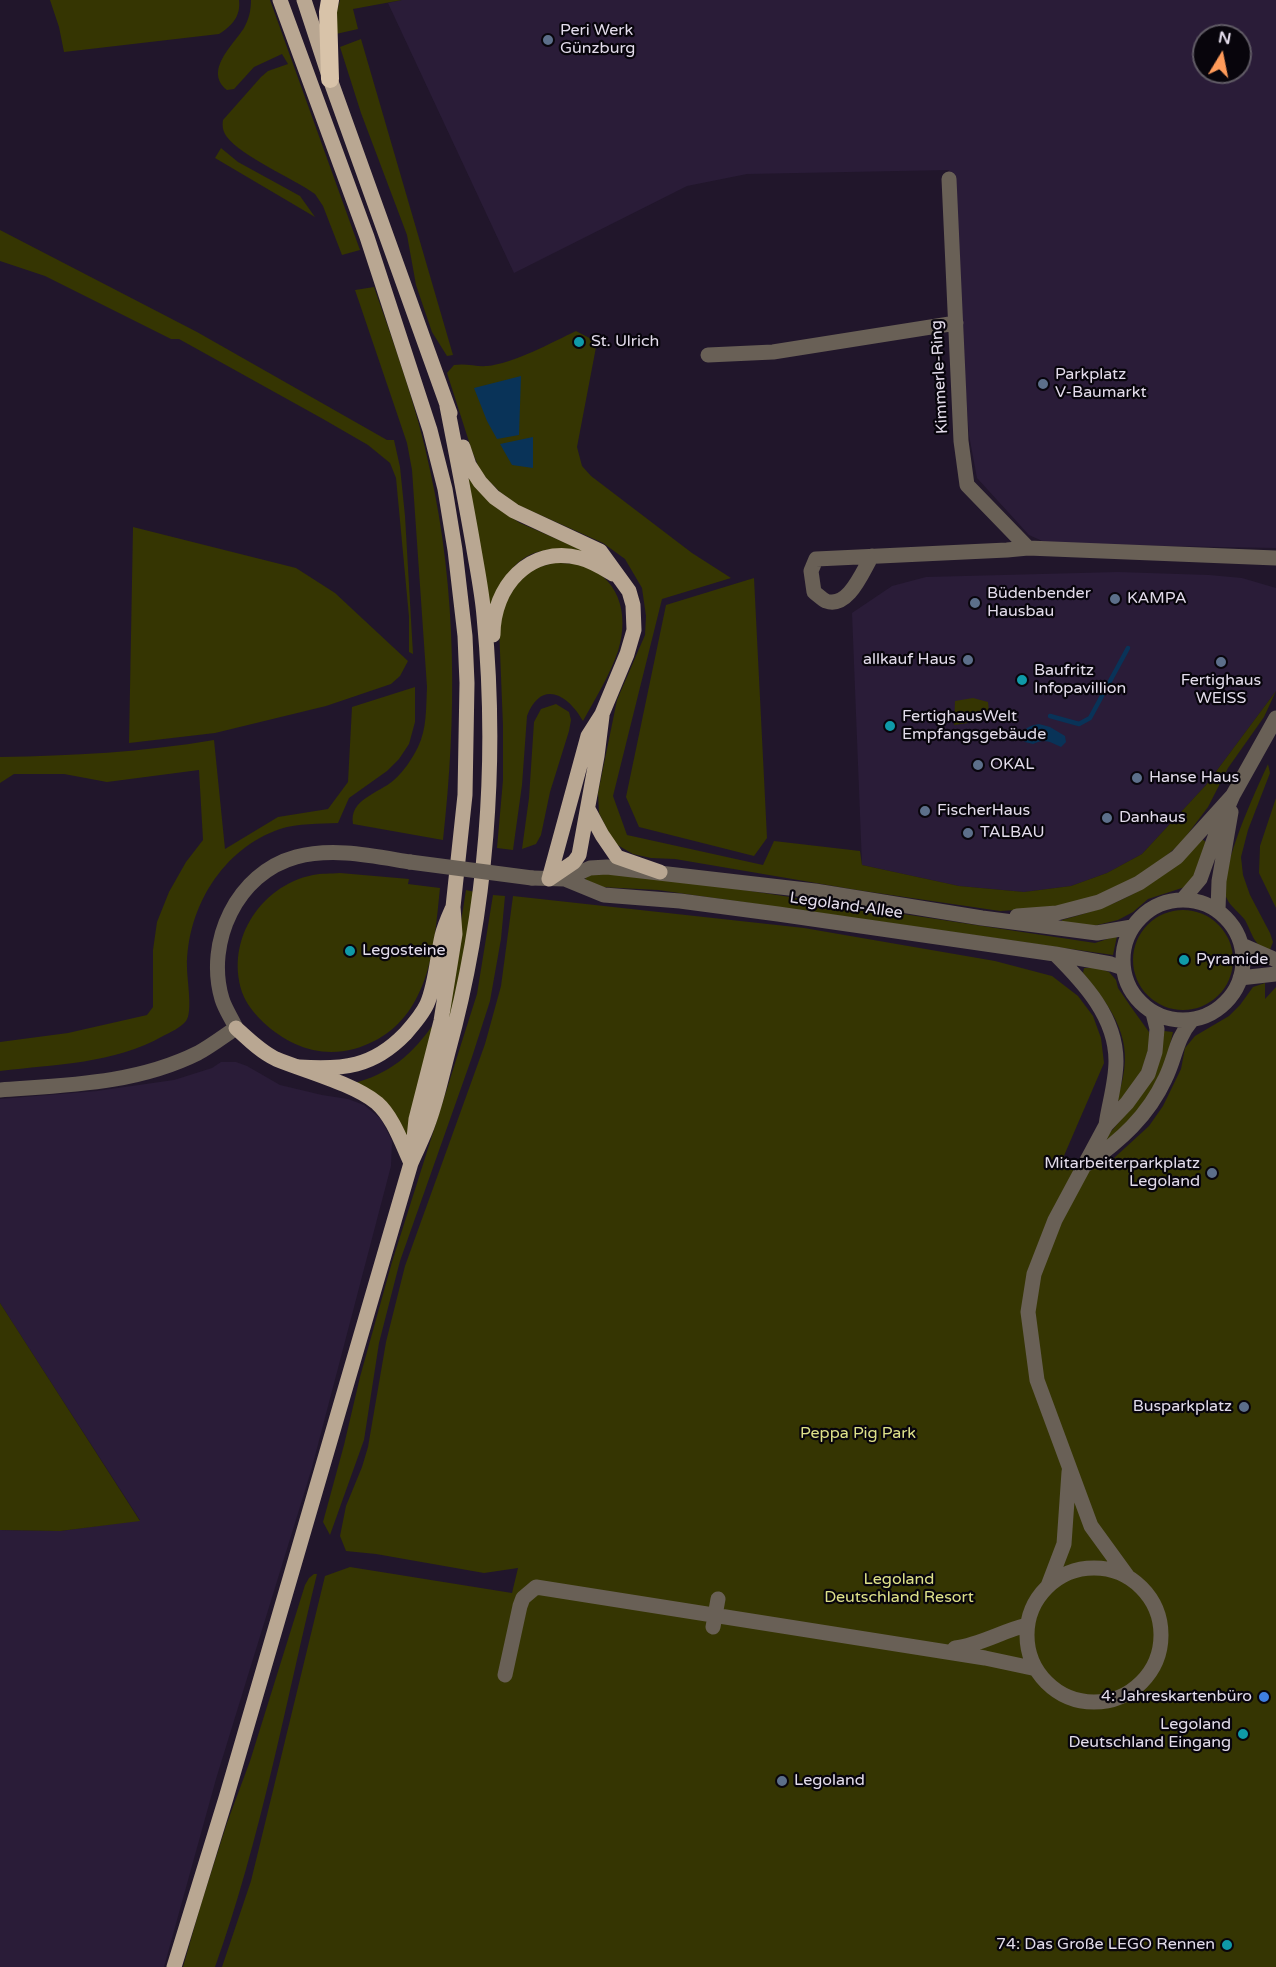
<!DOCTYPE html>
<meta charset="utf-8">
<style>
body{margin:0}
#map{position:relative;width:1276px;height:1967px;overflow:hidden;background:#21162b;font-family:"Varela Round",sans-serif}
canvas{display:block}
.north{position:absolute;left:1192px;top:24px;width:60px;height:60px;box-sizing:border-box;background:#08050c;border:2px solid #605b65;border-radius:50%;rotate:10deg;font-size:16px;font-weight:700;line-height:24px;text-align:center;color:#e3dceb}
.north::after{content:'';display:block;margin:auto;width:21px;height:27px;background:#ff9b5a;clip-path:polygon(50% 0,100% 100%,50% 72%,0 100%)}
</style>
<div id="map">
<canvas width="1276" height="1967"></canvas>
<div class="north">N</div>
</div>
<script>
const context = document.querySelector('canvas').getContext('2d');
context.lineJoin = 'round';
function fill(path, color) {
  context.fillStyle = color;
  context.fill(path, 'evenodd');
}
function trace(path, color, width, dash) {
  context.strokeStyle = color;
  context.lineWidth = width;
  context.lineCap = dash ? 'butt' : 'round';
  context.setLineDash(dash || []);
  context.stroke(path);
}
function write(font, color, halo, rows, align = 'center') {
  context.font = font + ' "Varela Round",sans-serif';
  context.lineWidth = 4.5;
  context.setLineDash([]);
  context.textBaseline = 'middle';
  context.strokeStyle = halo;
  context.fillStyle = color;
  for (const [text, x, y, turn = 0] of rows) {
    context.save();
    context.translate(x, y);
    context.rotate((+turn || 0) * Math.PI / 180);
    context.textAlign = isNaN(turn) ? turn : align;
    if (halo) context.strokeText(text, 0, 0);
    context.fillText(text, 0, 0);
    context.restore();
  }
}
const built = new Path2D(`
 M402 0H1276V548L1049 544 1029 535 977 478 969 435 949 170 747 174 687 186 514 273 388 3ZM1204 36H1240V72H1204Z
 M1118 572 1209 575 1242 578 1276 588V691L1206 785 1142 854 1107 873 1071 886 1024 892 959 886 862 865 852 613 892 586 926 577Z
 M221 1062H236L247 1066 280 1085 322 1095 348 1099 364 1105 381 1119 392 1141 391 1166 311 1471 216 1779 164 1967H0V1530L60 1531 140 1520 0 1303V1099L97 1091 174 1080 212 1068Z`);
const green = new Path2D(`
 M50 0H239C241 16 232 26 219 34L64 52 59 27Z
 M251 0H270L360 250 342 255 323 206 315 194C293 178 242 157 227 137 223 132 222 126 223 120L261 77 268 71 288 64 282 54 254 67 234 89 227 90C203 71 234 44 244 28 249 19 251 10 251 0Z
 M340 0H402L353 9 358 29 336 34V14Z
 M361 39 453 355 447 356 432 332 416 285 407 235 361 113 340 47Z
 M221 148 238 162 300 196 315 217 215 158Z
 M0 230 197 332 387 440H394L400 467 405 516 413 654 409 652V617L399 510 396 478 390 463 368 445 323 419 179 339H171L45 276 0 261Z
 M374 287C395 347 417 407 430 470 457 591 457 717 443 840L353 824C349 799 378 794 394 780 404 771 412 759 418 747 427 729 426 707 427 687L412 470 407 443 355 290Z
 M576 331 597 342 577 447 582 466 591 476 692 553 731 578 662 599 613 796 627 835 763 865 774 841 860 851 862 865 959 886 1024 892 1071 886 1107 873 1142 854 1206 785 1276 691 1264 717 1228 768 1208 807 1181 843 1153 867 1126 885 1063 907 1000 911 857 890 675 859 651 858 633 854 614 843 599 813 598 793 617 700 645 635 646 616 642 588 625 559 603 543 518 505 500 492 481 473 472 451 447 373 454 365C466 363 476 367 487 366 512 364 553 342 576 331Z
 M468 477 497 508 520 523 589 553C561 547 531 545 511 570 502 581 497 596 490 608Z
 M133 527 296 568 335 593 408 661 400 676 391 684 326 706 215 733 129 743Z
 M553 563C560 563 569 563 576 564 619 573 630 614 618 651 610 675 595 699 583 721 568 694 541 679 527 716L522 785 513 850 497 848 503 780V726L499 627 502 608 520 579 536 568Z
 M754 578 767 838 754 856 639 827 626 797 666 605Z
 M415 687V722L409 744 399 759 387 771 349 798 338 823C320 824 298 823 280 829 222 849 187 908 187 967 187 980 193 1012 186 1021 180 1028 171 1032 163 1036 114 1064 56 1064 0 1071V1042L68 1033 147 1015 153 1007V950L157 922 169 892 186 862 203 840 199 770 107 782 64 774H14L0 783V757C72 756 143 752 214 740L225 849 278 817 328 809 348 782 352 707Z
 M973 698 988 702 989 712 982 721 954 725 955 701Z
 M556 704 569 712 571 720 569 731 550 792 541 835 536 844 522 849 529 798 534 722 541 709Z
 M1268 764 1270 773 1248 830 1241 857 1243 875 1250 895 1270 933 1273 942 1269 952C1253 944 1253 935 1245 920 1240 913 1231 907 1227 899 1216 875 1257 788 1268 764Z
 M1276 798V908L1259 873 1260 846Z
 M1202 839 1207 843 1198 872 1185 887 1148 899 1133 912 1118 920 1089 927 1062 926V920C1127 903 1155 886 1202 839Z
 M595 872 671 879 1095 943 1117 936 1113 955 658 890 601 887 585 881 586 874Z
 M340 873 409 879 408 884 440 888C436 925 434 966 416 999 403 1024 382 1041 354 1049 320 1058 289 1046 263 1022 256 1015 248 1006 244 997 223 945 258 886 313 875 321 873 331 874 340 873Z
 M466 890 475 892 468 946 436 1081Z
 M493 895 505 896 501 939 490 1001 472 1057 400 1261 379 1343 364 1440 330 1535 323 1522 344 1445 360 1377 392 1262 477 994Z
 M513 896 804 928 995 961 1052 976 1078 996 1093 1016 1101 1038 1104 1063 1063 1158 1102 1169 1149 1126 1163 1106 1181 1069 1185 1048 1195 1036 1229 1016 1240 1005 1253 987 1265 983V999L1276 987V1967H222L251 1881 325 1576 350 1567 512 1593 518 1568 484 1573 376 1554 346 1551 340 1536 346 1506 362 1467 368 1447 386 1342 405 1266 485 1044 501 986Z
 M1133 960a50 50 0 1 1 100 0a50 50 0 1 1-100 0Z
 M1084 968H1097L1109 972 1116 980 1118 988 1131 1007 1149 1032 1150 1044 1140 1076 1123 1102 1116 1100C1120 1092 1121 1086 1123 1077 1132 1034 1109 1005 1083 973Z
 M435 1022 407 1141C397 1105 380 1101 351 1084 390 1074 412 1055 435 1022Z
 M1164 1031 1173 1032 1165 1067 1148 1102 1104 1147 1103 1140C1132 1110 1158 1072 1164 1031Z
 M0 1303 140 1521 60 1531 0 1530Z
 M314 1574H317C285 1705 261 1839 215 1967H183L201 1904 227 1823 250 1761 305 1585 309 1578Z`);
const water = new Path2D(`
 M521 376 519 435 497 439 487 421 474 388Z
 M533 437V468L512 465 500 444Z
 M1039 724 1050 727 1065 736 1066 742 1061 747C1050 742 1045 738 1033 744L1025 742 1022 738C1024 727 1029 726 1039 724Z`);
const stream = new Path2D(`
 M1050 716 1079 724 1090 718 1128 648`);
const minor = new Path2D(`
 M949 179 961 441 967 485 1028 548 1276 558
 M708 355 773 352 956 323
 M872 556C863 570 849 609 826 601 822 599 818 595 814 592L811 571 816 559 1007 550 1028 548
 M532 878 565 879 590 868 607 867 815 891 982 918 1097 933 1132 927
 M565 879 604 895 680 901 778 914 1055 954 1111 964 1123 968
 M1183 899 1200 879 1216 834 1233 795 1276 718
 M1123 960a60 60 0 1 1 120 0a60 60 0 1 1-120 0Z
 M1218 910 1219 881 1231 812
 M1017 916 1057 913 1099 902 1139 883 1177 857 1233 795
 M1242 945 1276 960
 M1055 954C1084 983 1116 1017 1116 1061 1116 1082 1109 1104 1106 1125
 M1240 978 1276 974
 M0 1090C67 1085 136 1084 198 1053 211 1046 224 1036 236 1028 232 1019 225 1009 222 999 205 942 237 873 296 857 333 847 373 856 410 862
 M1087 1164C1120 1141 1148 1116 1165 1079 1176 1057 1175 1040 1192 1020
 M1027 1635a67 67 0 1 1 134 0a67 67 0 1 1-134 0Z
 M1128 1577 1091 1526 1037 1380 1028 1312 1034 1274 1055 1220 1106 1125 1127 1103 1148 1074 1155 1052 1157 1029 1153 1013
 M1048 1586 1064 1544 1069 1472
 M713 1627 718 1599
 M955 1648C980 1645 1002 1631 1027 1625
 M505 1675 520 1606 523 1598 536 1587 985 1658 1032 1668`);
const major = new Path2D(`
 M280 0 367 237 430 430 445 489 455 550 465 636 467 683 465 795 453 907 455 934 441 1021 416 1119 413 1148
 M304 0 330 79 450 413
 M463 447 469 465 480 482 494 497 514 511 600 551 629 591 633 605 634 630 627 654 602 714 588 736 549 879
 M493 635C493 587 529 545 580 558 592 561 603 568 613 574
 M588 809 602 835 617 857 660 872
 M549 879 574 862 579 855 597 756 602 716
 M236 1028C248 1039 261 1052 276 1059 305 1071 354 1084 377 1103 393 1117 402 1144 411 1163
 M299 1067C343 1070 373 1067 405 1034 413 1025 422 1015 427 1004 436 983 437 958 442 936 444 927 448 918 452 909
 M174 1967 226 1798 411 1163C417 1149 424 1136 429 1121 437 1099 442 1075 448 1052 487 911 498 761 484 616 482 592 477 568 473 544 465 498 456 452 447 406`);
const highway = new Path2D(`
 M330 0 328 12 330 79`);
const minorBridge = new Path2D(`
 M410 862 532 878`);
const markers = [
 [548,40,6,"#5c6f8a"],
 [579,342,6,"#0f9aa8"],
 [1043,384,6,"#5c6f8a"],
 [1115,599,6,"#5c6f8a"],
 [975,603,6,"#5c6f8a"],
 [968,660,6,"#5c6f8a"],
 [1221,662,6,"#5c6f8a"],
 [1022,680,6,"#0f9aa8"],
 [890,726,6,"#0f9aa8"],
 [978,765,6,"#5c6f8a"],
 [1137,778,6,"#5c6f8a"],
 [925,811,6,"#5c6f8a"],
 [1107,818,6,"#5c6f8a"],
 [968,833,6,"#5c6f8a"],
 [350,951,6,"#0f9aa8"],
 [1184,960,6,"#0f9aa8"],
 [1212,1173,6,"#5c6f8a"],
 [1244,1407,6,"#5c6f8a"],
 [1264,1697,6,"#3f7fe0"],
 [1243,1734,6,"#0f9aa8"],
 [782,1781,6,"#5c6f8a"],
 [1227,1945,6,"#0f9aa8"]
];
const poiNames = [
 ["Peri Werk",560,31],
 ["Günzburg",560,49],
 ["St. Ulrich",591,342],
 ["Parkplatz",1055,375],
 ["V-Baumarkt",1055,393],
 ["Büdenbender",987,594],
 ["Hausbau",987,612],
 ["KAMPA",1127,599],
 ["allkauf Haus",956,660,"right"],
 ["Baufritz",1034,671],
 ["Infopavillion",1034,689],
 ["Fertighaus",1221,681,"center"],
 ["WEISS",1221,699,"center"],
 ["FertighausWelt",902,717],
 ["Empfangsgebäude",902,735],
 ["OKAL",990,765],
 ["Hanse Haus",1149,778],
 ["FischerHaus",937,811],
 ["Danhaus",1119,818],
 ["TALBAU",980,833],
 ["Legosteine",362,951],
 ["Pyramide",1196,960],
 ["Mitarbeiterparkplatz",1200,1164,"right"],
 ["Legoland",1200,1182,"right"],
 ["Busparkplatz",1232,1407,"right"],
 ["4: Jahreskartenbüro",1252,1697,"right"],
 ["Legoland",1231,1725,"right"],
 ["Deutschland Eingang",1231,1743,"right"],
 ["Legoland",794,1781],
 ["74: Das Große LEGO Rennen",1215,1945,"right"]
];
const streetNames = [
 ["Kimmerle-Ring",940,377,-93],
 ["Legoland-Allee",846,906,8]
];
const parkNames = [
 ["Peppa Pig Park",858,1434],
 ["Legoland",899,1580],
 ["Deutschland Resort",899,1598]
];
fill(built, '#2a1c38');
fill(green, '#353502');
fill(water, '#093358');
trace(stream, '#093358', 4.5);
trace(minor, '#696056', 15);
trace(major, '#b9a792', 15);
trace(highway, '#d8c3a9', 18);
trace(minorBridge, '#696056', 15);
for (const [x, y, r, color] of markers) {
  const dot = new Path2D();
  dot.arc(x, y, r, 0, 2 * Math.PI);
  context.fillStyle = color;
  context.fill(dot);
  trace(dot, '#08050c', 2);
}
write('16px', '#e3dceb', '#08050c', poiNames, 'left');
write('16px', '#e3dceb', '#08050c', streetNames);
write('16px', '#dee18a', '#08050c', parkNames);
</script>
